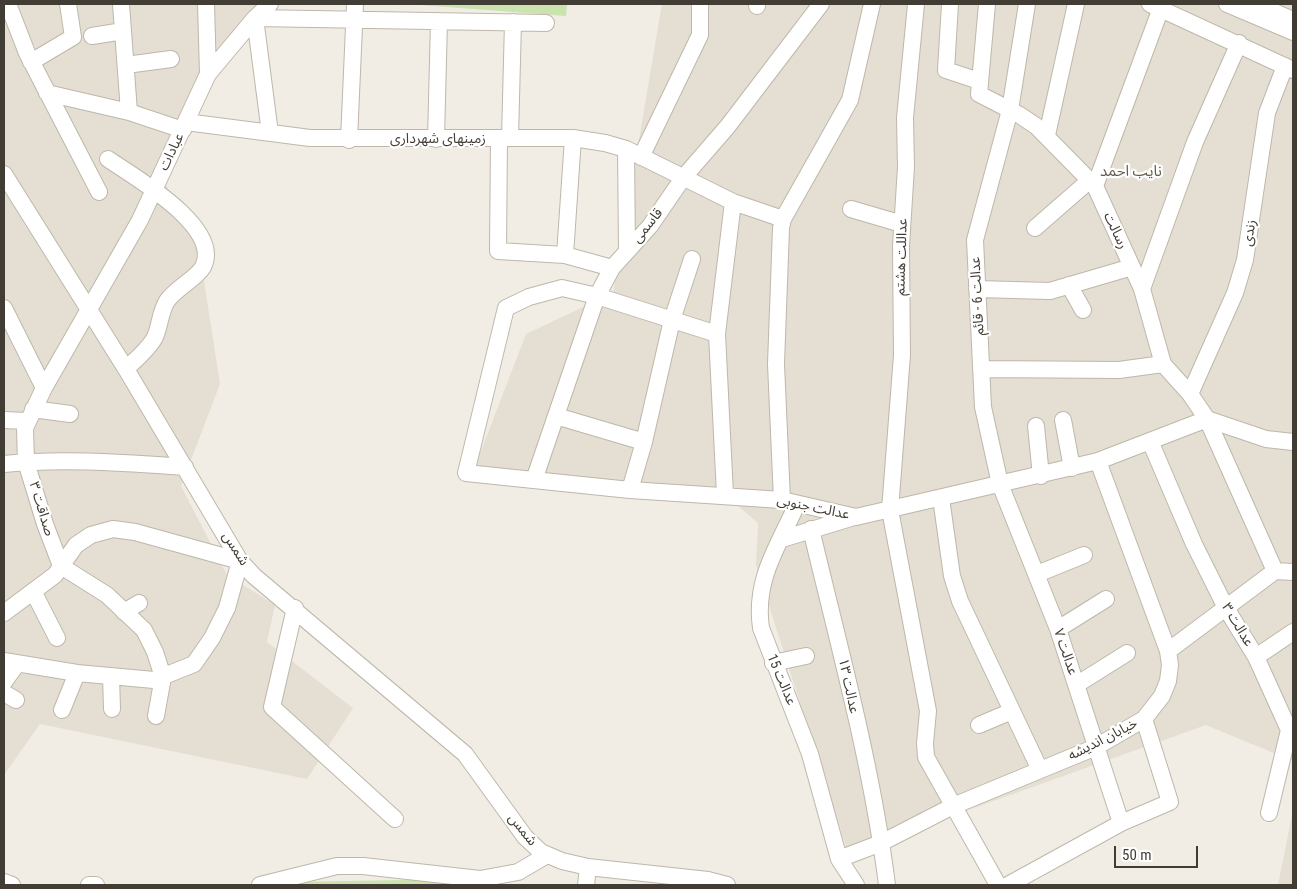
<!DOCTYPE html>
<meta charset="utf-8">
<style>
body{margin:0}
#map{position:relative;width:1297px;height:889px;overflow:hidden;background:#f1ede4;font-family:"Roboto Condensed",sans-serif}
canvas{display:block}
.frame{position:absolute;inset:0;border:5px solid #423d34;pointer-events:none}
.scale{position:absolute;left:1114px;top:846px;width:84px;height:22px;box-sizing:border-box;border:2px solid #423d34;border-top:0;padding-left:6px;font-size:15px;line-height:18px;white-space:nowrap;color:#423d34;-webkit-text-stroke:4px #fff;paint-order:stroke}
</style>
<div id="map">
<canvas width="1297" height="889"></canvas>
<div class="frame"></div>
<div class="scale">50 m</div>
</div>
<script>
const context = document.querySelector('canvas').getContext('2d');
context.lineJoin = 'round';
function fill(path, color) {
  context.fillStyle = color;
  context.fill(path, 'evenodd');
}
function trace(path, color, width, dash) {
  context.strokeStyle = color;
  context.lineWidth = width;
  context.lineCap = dash ? 'butt' : 'round';
  context.setLineDash(dash || []);
  context.stroke(path);
}
function write(font, color, halo, rows, align = 'center') {
  context.font = font + ' "Roboto Condensed","Noto Sans Arabic",sans-serif';
  context.lineWidth = 4.5;
  context.setLineDash([]);
  context.textBaseline = 'middle';
  context.strokeStyle = halo;
  context.fillStyle = color;
  for (const [text, x, y, turn = 0] of rows) {
    context.save();
    context.translate(x, y);
    context.rotate((+turn || 0) * Math.PI / 180);
    context.textAlign = isNaN(turn) ? turn : align;
    if (halo) context.strokeText(text, 0, 0);
    context.fillText(text, 0, 0);
    context.restore();
  }
}
const residential = new Path2D(`
 M4 4H270L205 69 160 174 198 243 220 384 181 486 227 575 275 605 267 642 353 708 307 779 40 724 4 775Z
 M662 4H1293V761L1206 725 848 853 756 565 758 523 725 495 471 477 526 334 613 293Z
 M1293 810V885H1278Z`);
const green = new Path2D(`
 M420 4H567L566 16 420 5Z
 M461 879 465 885H287V882Z`);
const minor = new Path2D(`
 M8 4 27 53 99 192
 M121 4 129 112
 M206 4 208 74
 M916 4 905 118 906 167 901 246 902 355 890 510 928 711 925 743 926 757 998 885
 M950 4 946 70 979 81
 M987 4 979 94 1018 114 1036 126 1095 186 1142 289 1163 364 1190 394 1207 419 1275 571
 M1027 4 1010 110 975 240 983 407 1000 484 1058 629 1121 823
 M1150 4 1293 70
 M1227 4 1293 32
 M1256 4 1293 20
 M757 6V4
 M92 36 123 31
 M31 62 73 37 68 4
 M126 65 171 59
 M47 93 129 112 183 130
 M186 122 310 138H573L605 143 626 149 733 202 783 219
 M270 133 255 18 546 23
 M1047 135 1076 4
 M510 138 513 22
 M436 139 439 21
 M499 139 498 251 565 255 612 268
 M349 140 355 4
 M626 149 627 251
 M641 157 700 35V4
 M108 159C134 177 223 227 203 267 196 279 176 288 167 301 160 312 160 326 155 337 149 349 135 360 126 369
 M4 174 126 369 240 561 254 576 465 754 525 837 541 852 562 861 588 867 708 880 727 885
 M1095 186 1161 8
 M851 209 902 224
 M1035 228 1090 180
 M565 255 573 138
 M1069 285 1083 310
 M977 289 1050 291 1132 267
 M1142 289 1195 142 1239 43
 M4 308 44 388
 M717 334 597 296 562 288 529 297 506 308 466 473 630 490 782 500 856 517 1098 461 1207 419
 M981 369 1119 370 1163 364
 M1190 394 1235 293 1245 260 1267 113 1285 66
 M33 409 70 414
 M556 416 644 442
 M1207 419 1266 439 1293 442
 M4 420 26 421
 M1063 420 1072 468
 M1036 426 1041 476
 M1150 441 1194 544 1226 608 1256 657 1289 730 1269 813
 M4 464C64 458 125 463 185 467
 M534 480 597 296 612 268 650 226 683 178 728 126 821 4
 M630 490 644 442 672 320 692 259
 M725 495 717 334 733 202
 M941 498 952 576 960 601 1040 770
 M782 500 776 364 781 228 783 219 850 100 872 4
 M797 504C778 547 754 579 761 628L810 754 839 859 856 885
 M811 529C839 647 872 765 887 885
 M782 539 854 517
 M1037 574 1084 555
 M33 591 57 638
 M295 608 272 707 395 819
 M124 612 139 603
 M4 613 55 575 76 545 91 535 113 529 135 532 240 561 227 608 212 638 194 664 154 680 77 673 4 661
 M1058 629 1106 599
 M1168 651 1275 571 1293 572
 M1256 657 1293 632
 M773 663 806 656
 M111 676 112 709
 M4 682 17 664
 M1076 685 1127 653
 M4 693 16 700
 M62 710 77 673
 M156 716 163 677 155 652 144 630 107 595 61 566 45 524 26 462 25 428 44 388 140 220 208 74 255 18 270 4
 M979 725 1012 711
 M839 859 881 843 953 806 1096 747 1144 719 1162 696 1168 681 1170 665 1168 651 1098 461
 M4 882 12 885
 M89 885H96
 M260 885 337 866H363L480 879 518 872 547 855
 M586 885 588 867
 M1008 885 1121 823 1170 802 1144 719`);
const streetNames = [
 ["زمینهای شهرداری",438,139],
 ["عبادات",172,152,-64],
 ["قاسمی",648,226,-51],
 ["رسالت",1115,231,65],
 ["زندی",1250,233,-80],
 ["عداللت هشتم",902,257,-88],
 ["عدالت 6 - قائم",978,296,-93],
 ["عدالت جنوبی",813,508,12],
 ["صداقت ۳",41,509,73],
 ["شمس",235,549,57],
 ["عدالت ۳",1237,625,59],
 ["عدالت ۷",1065,652,71],
 ["عدالت 15",781,680,67],
 ["عدالت ۱۳",848,686,78],
 ["خیابان اندیشه",1103,740,-27],
 ["شمس",522,830,51]
];
const neighbourhoodNames = [
 ["نایب احمد",1131,172]
];
fill(residential, '#e4dfd2');
fill(green, '#cbe3af');
trace(minor, '#beb7aa', 18);
trace(minor, '#fff', 16);
write('14px', '#423d34', '#fff', streetNames);
write('15px', '#645b4c', '#fff', neighbourhoodNames);
</script>
